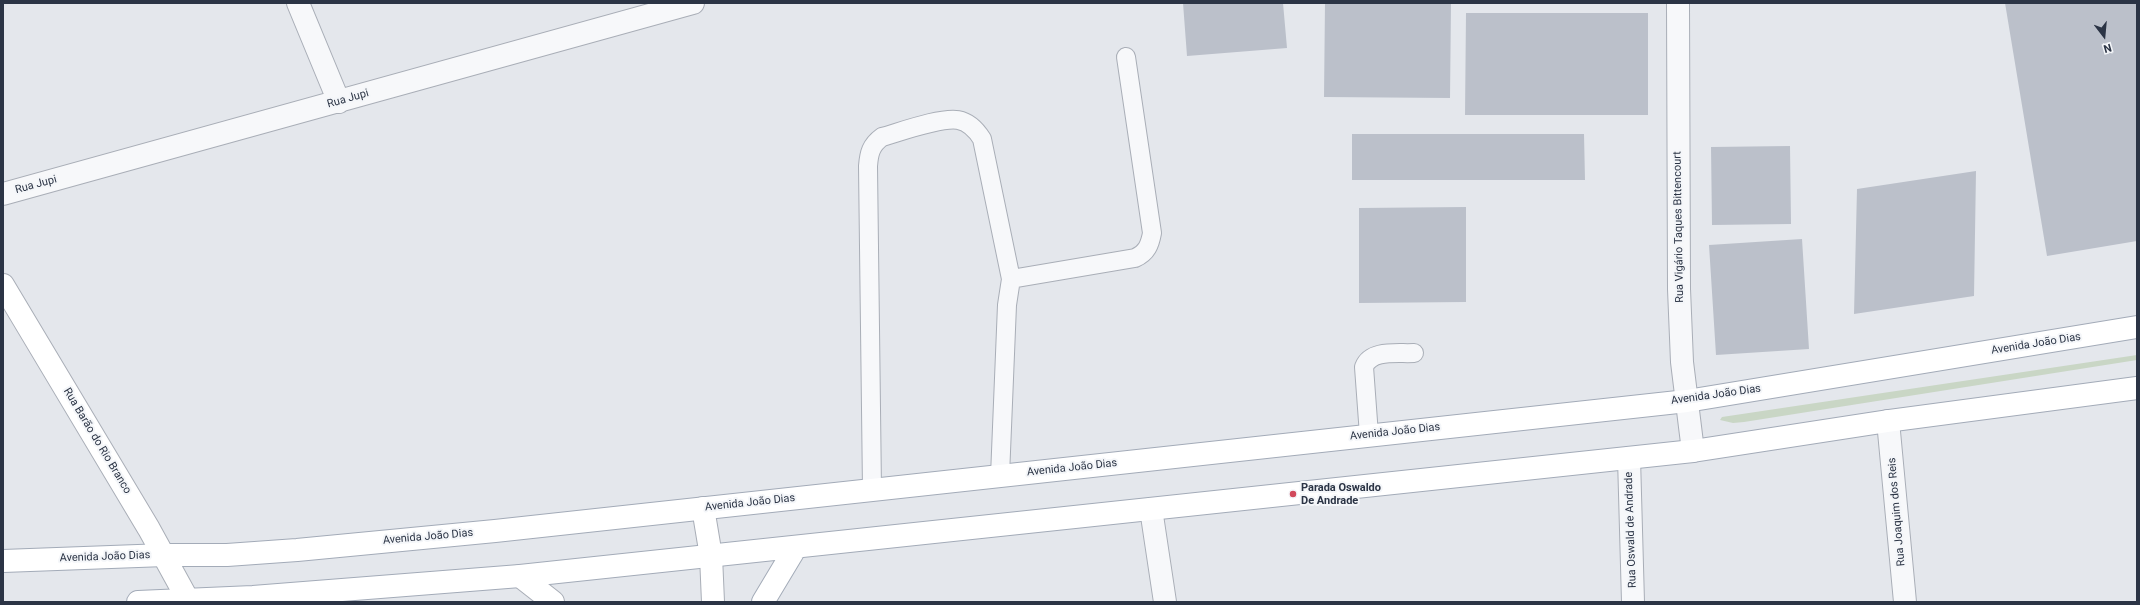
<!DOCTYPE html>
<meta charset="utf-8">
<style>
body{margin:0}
#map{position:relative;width:2140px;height:605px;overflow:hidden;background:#e4e7ec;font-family:Roboto,sans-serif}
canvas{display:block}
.frame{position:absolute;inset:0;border:4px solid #2b3445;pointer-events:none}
.north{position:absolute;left:2084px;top:16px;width:40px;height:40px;-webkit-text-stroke:3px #f4f6f9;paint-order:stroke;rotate:164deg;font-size:11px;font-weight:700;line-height:16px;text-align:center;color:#2b3445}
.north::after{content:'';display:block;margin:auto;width:14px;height:18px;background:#2b3445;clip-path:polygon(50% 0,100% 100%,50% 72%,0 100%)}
</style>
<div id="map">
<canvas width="2140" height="605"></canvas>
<div class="frame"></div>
<div class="north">N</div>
</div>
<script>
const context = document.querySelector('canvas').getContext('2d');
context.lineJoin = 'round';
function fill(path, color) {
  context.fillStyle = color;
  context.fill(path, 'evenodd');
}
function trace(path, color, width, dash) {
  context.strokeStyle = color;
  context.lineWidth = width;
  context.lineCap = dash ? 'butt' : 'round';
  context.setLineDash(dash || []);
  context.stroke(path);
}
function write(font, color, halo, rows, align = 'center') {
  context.font = font + ' Roboto,sans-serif';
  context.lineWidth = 4;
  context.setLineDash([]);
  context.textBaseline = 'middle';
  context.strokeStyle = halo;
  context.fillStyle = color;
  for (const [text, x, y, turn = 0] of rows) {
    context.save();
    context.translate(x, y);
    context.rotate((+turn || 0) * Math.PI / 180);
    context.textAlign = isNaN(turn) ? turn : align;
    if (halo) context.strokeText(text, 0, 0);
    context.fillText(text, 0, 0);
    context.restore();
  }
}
const green = new Path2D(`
 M2137 355V360L1744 422 1733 423 1720 420 1722 417Z`);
const building = new Path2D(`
 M1183 3H1283L1287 48 1187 56Z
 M1325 3H1451L1450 98 1324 97Z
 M2005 3H2137V241L2047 256Z
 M1466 13H1648V115H1465Z
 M1352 134H1584L1585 180H1352Z
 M1790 146 1791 224 1712 225 1711 147Z
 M1976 171 1974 296 1854 314 1857 189Z
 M1466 207V302L1359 303V208Z
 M1802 239 1809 349 1716 355 1709 245Z`);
const lane = new Path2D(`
 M1369 435 1364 367C1371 349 1398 354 1414 353
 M1000 476 1007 305 1011 279 1135 258C1147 253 1150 244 1152 233L1126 57
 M872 490 868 166C869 153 871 145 882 137 900 132 941 117 958 120 969 122 977 131 982 139L1011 279`);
const street = new Path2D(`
 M298 3 339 102
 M1678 3 1679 289 1682 362 1693 451
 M3 194 693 3
 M1888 421 1905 602
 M1629 458 1633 602
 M1151 509 1165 602`);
const secondary = new Path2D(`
 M3 285 149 529 188 600
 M703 508 711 556 713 602
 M520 576 553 602`);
const primary = new Path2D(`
 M3 561 165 555H227L297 550 495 531 872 490 1687 401 2137 327
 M138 602 253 597 520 576 1084 516 1693 451 1888 421 2137 388
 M763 602 796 547`);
const markers = [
 [1293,494,4,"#d1495b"]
];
const streetNames = [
 ["Rua Jupi",348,99,-16],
 ["Rua Jupi",36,185,-15],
 ["Rua Vigário Taques Bittencourt",1679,227,-91],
 ["Avenida João Dias",2036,344,-9],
 ["Avenida João Dias",1716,395,-8],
 ["Avenida João Dias",1395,432,-6],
 ["Rua Barão do Rio Branco",97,441,59],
 ["Avenida João Dias",1072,468,-6],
 ["Avenida João Dias",750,503,-6],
 ["Rua Joaquim dos Reis",1897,512,-95],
 ["Rua Oswald de Andrade",1631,530,-92],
 ["Avenida João Dias",428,537,-5],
 ["Avenida João Dias",105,557,-2]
];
const poiNames = [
 ["Parada Oswaldo",1301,488],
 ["De Andrade",1301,501]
];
fill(green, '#c9d6c5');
fill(building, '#bbc0ca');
trace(lane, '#a9aeb7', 20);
trace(street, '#a9aeb7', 24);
trace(secondary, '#a9aeb7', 24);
trace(primary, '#a3abb8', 24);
trace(lane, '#f7f8fa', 18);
trace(street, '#f7f8fa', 22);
trace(secondary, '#fff', 22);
trace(primary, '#fff', 22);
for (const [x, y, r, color] of markers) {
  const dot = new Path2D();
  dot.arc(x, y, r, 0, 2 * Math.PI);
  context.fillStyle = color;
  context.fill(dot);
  trace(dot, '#f4f6f9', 1.5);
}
write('11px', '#2b3445', '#f4f6f9', streetNames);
write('bold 11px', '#2b3445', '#f4f6f9', poiNames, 'left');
</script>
